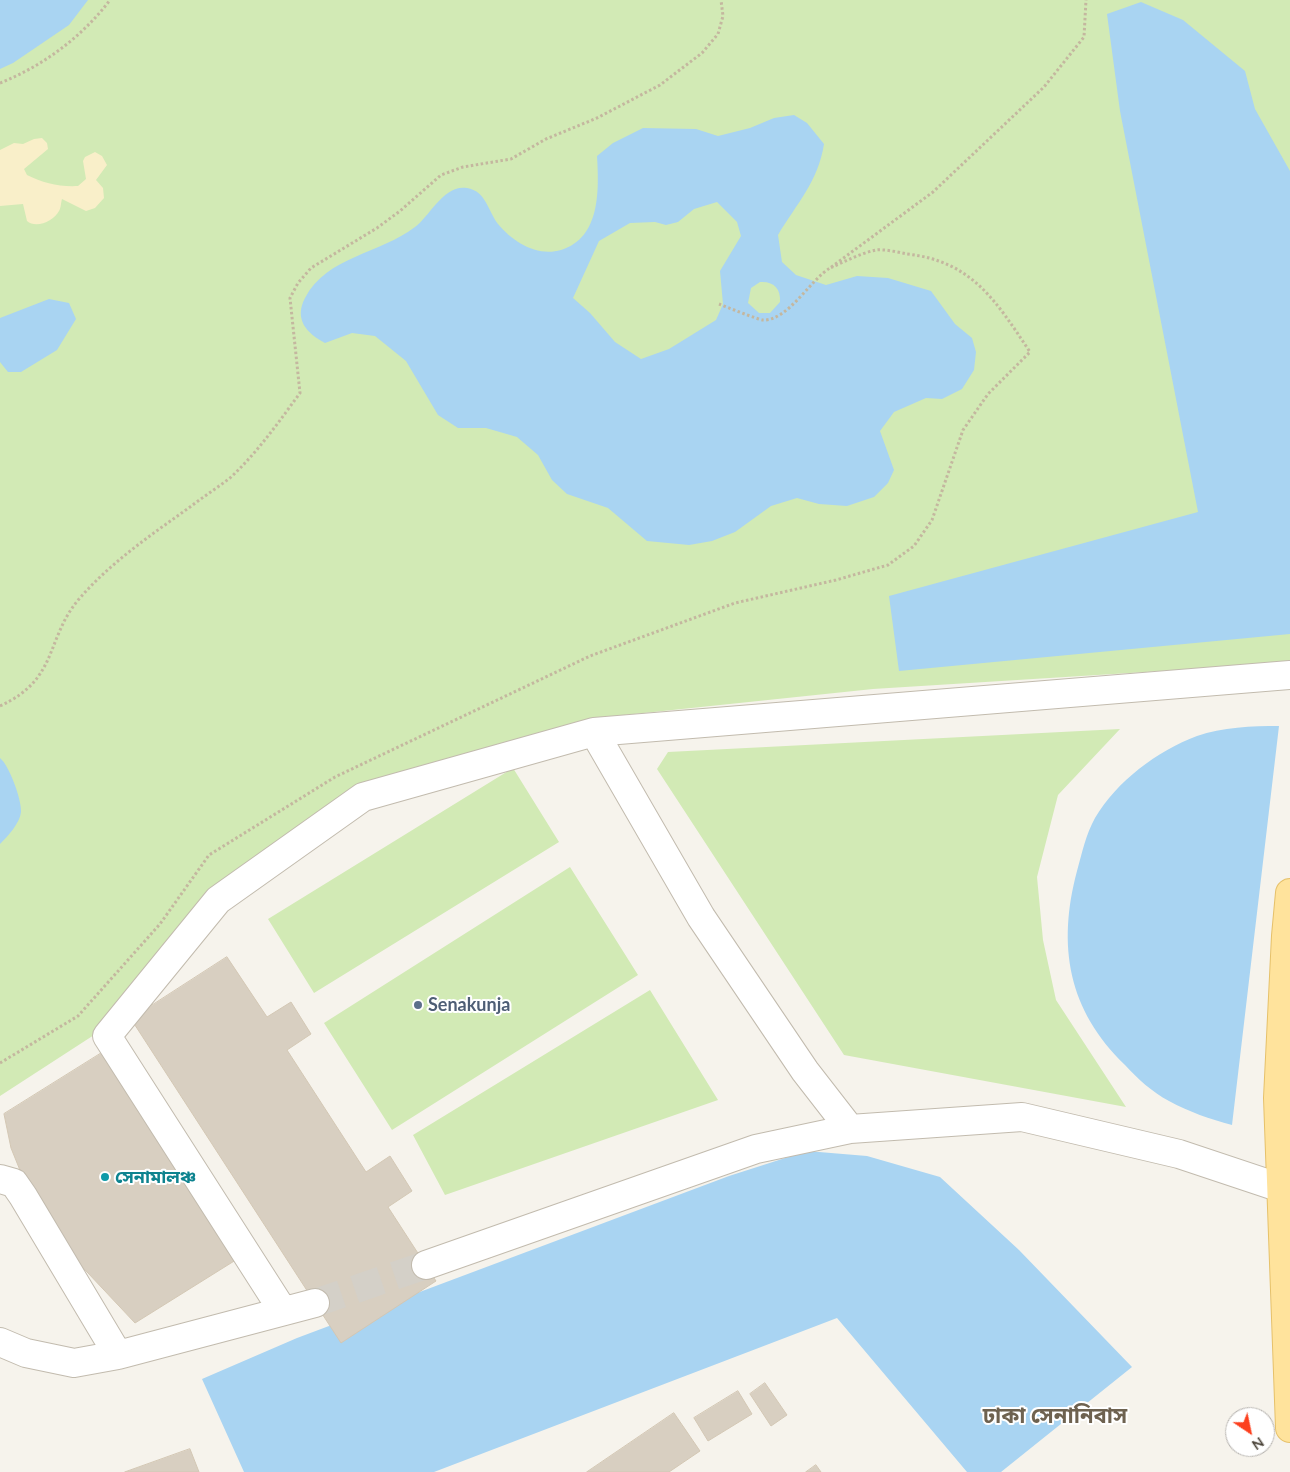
<!DOCTYPE html>
<meta charset="utf-8">
<style>
body{margin:0}
#map{position:relative;width:1290px;height:1472px;overflow:hidden;background:#f6f3ec;font-family:Lato,sans-serif}
canvas{display:block}
.north{position:absolute;left:1225px;top:1407px;width:50px;height:50px;box-sizing:border-box;background:#fff;border:1px solid #b7b4b0;border-radius:50%;rotate:146deg;font-size:14px;font-weight:700;line-height:20px;text-align:center;color:#4b4439}
.north::after{content:'';display:block;margin:auto;width:18px;height:22px;background:#fc3f1d;clip-path:polygon(50% 0,100% 100%,50% 72%,0 100%)}
</style>
<div id="map">
<canvas width="1290" height="1472"></canvas>
<div class="north">N</div>
</div>
<script>
const context = document.querySelector('canvas').getContext('2d');
context.lineJoin = 'round';
function fill(path, color) {
  context.fillStyle = color;
  context.fill(path, 'evenodd');
}
function trace(path, color, width, dash) {
  context.strokeStyle = color;
  context.lineWidth = width;
  context.lineCap = dash ? 'butt' : 'round';
  context.setLineDash(dash || []);
  context.stroke(path);
}
function write(font, color, halo, rows, align = 'center') {
  context.font = font + ' Lato,"Noto Sans Bengali",sans-serif';
  context.lineWidth = 4;
  context.setLineDash([]);
  context.textBaseline = 'middle';
  context.strokeStyle = halo;
  context.fillStyle = color;
  for (const [text, x, y, turn = 0] of rows) {
    context.save();
    context.translate(x, y);
    context.rotate((+turn || 0) * Math.PI / 180);
    context.textAlign = isNaN(turn) ? turn : align;
    if (halo) context.strokeText(text, 0, 0);
    context.fillText(text, 0, 0);
    context.restore();
  }
}
const green = new Path2D(`
 M0 0H1290V663L873 689 596 718 361 787 213 889 111 1024 0 1096Z
 M1120 729 1058 795 1037 877 1043 940 1056 1000 1126 1107 844 1055 657 769 668 752Z
 M513 768 559 842 314 993 268 919Z
 M570 867 638 975 392 1130 324 1023Z
 M650 990 718 1100 445 1195 413 1135Z`);
const sand = new Path2D(`
 M42 138 47 143 48 149 24 169 27 175C43 183 59 187 78 186L86 179 83 161 85 157 95 152 102 156 107 165 96 180 103 188 104 198 95 208 86 211 62 199C61 202 61 208 59 211 54 221 36 229 27 221L23 204 0 206V150L14 143 23 144 34 139Z`);
const water = new Path2D(`
 M0 0H88L69 25 13 63 0 69Z
 M1141 2 1183 20 1245 71 1255 109 1290 171V634L899 671 889 596 1198 512 1120 111 1107 14Z
 M794 115 807 123 824 144C818 182 797 203 778 235L782 262 796 275 826 285 857 276 888 278 931 291 955 324 972 338 976 352 974 370 962 389 942 399 926 398 894 412 880 431 894 470 888 483 874 497 847 506 819 504 797 498 771 506 735 532 712 541 689 545 647 541 608 508 567 494 552 480 538 455 517 437 486 428H458L438 415 406 361 375 336 352 333 325 343C306 333 294 319 305 298 327 256 380 254 415 227 430 216 444 184 467 188 486 191 488 211 498 224 513 242 537 257 561 250 601 238 599 189 597 156L613 143 643 128 696 129 718 136 750 128 774 118ZM717 202 737 222 741 236 720 271 723 304 716 320 669 349 641 359 615 342 590 313 573 298 599 241 630 223 655 222 666 225 678 222 694 209ZM760 282C774 281 781 289 780 302L770 313H759L748 303 751 288Z
 M49 299 69 303 76 319 57 350 21 372H8L0 362V318Z
 M1279 726 1232 1125C1210 1119 1189 1112 1169 1101 1152 1092 1138 1079 1125 1065 1068 1010 1057 946 1077 871 1082 853 1086 834 1095 818 1117 781 1157 751 1197 736 1222 727 1252 726 1279 726Z
 M0 758C9 765 22 800 21 812 20 823 8 836 0 844Z
 M807 1151 867 1156 940 1177 1019 1250 1132 1367 1001 1472H967L837 1318 434 1472H244L202 1379 297 1338 729 1176Z`);
const building = new Path2D(`
 M227 957 267 1017 291 1002 311 1034 287 1050 366 1172 390 1156 412 1191 388 1207 436 1281 341 1343 131 1019Z
 M108 1049 239 1258 135 1323 72 1256 28 1190 11 1148 4 1114Z
 M765 1383 787 1415 771 1426 750 1394Z
 M738 1391 752 1414 708 1441 694 1418Z
 M674 1413 700 1451 669 1472H587Z
 M190 1449 199 1472H125Z
 M816 1465 821 1472H806Z`);
const minorTunnel = new Path2D(`
 M315 1303 426 1265`);
const path = new Path2D(`
 M0 83C43 66 82 37 110 0
 M719 304C724 306 759 320 763 320 788 321 810 280 830 268
 M0 706C59 679 45 639 79 599 111 562 151 535 190 507 203 497 217 488 230 478 257 453 278 423 300 393L290 298 298 283 311 268 377 228 400 211 441 175 463 167 511 159 546 139 597 118 660 85 702 53 718 34 723 16 721 0
 M0 1063 78 1016 160 924 209 855 335 777 590 656 735 603 836 580 888 565 914 546 932 520 963 430 988 394 1030 352C996 301 972 261 907 254 897 252 885 249 876 250 861 253 844 262 830 268L933 192 1044 87 1084 37 1086 0`);
const minor = new Path2D(`
 M594 732 701 917 805 1071 850 1129
 M0 1179 14 1183 23 1196 118 1355
 M426 1265 756 1149 850 1129 1022 1117 1179 1154 1290 1191
 M283 1311 107 1036 218 900 363 797 594 732 1290 675
 M0 1342 26 1353 74 1363 118 1355 315 1303`);
const major = new Path2D(`
 M1290 893 1286 936 1278 1098 1290 1428`);
const markers = [
 [418,1005,5,"#5c6f8a"],
 [105,1177,5,"#0f9aa8"]
];
const serviceNames = [
 ["Senakunja",428,1005]
];
const cultureNames = [
 ["সেনামালঞ্চ",115,1177]
];
const districtNames = [
 ["ঢাকা সেনানিবাস",1055,1416]
];
fill(green, '#d2eab5');
fill(sand, '#f9efc9');
fill(water, '#a9d4f2');
fill(building, '#d8cfc1');
trace(building, '#d3c7b4', 1);
trace(minorTunnel, '#d4d0c8', 28, [28, 14]);
trace(minor, '#c2bbae', 30);
trace(major, '#e6c16a', 30);
trace(path, '#c4b79f', 3, [2.5, 2.5]);
trace(minor, '#fff', 28);
trace(major, '#ffe39c', 28);
for (const [x, y, r, color] of markers) {
  const dot = new Path2D();
  dot.arc(x, y, r, 0, 2 * Math.PI);
  context.fillStyle = color;
  context.fill(dot);
  trace(dot, '#fff', 2);
}
write('bold 18px', '#4e5e75', '#fff', serviceNames, 'left');
write('bold 18px', '#0d838f', '#fff', cultureNames, 'left');
write('bold 22px', '#6e6250', '#fff', districtNames);
</script>
